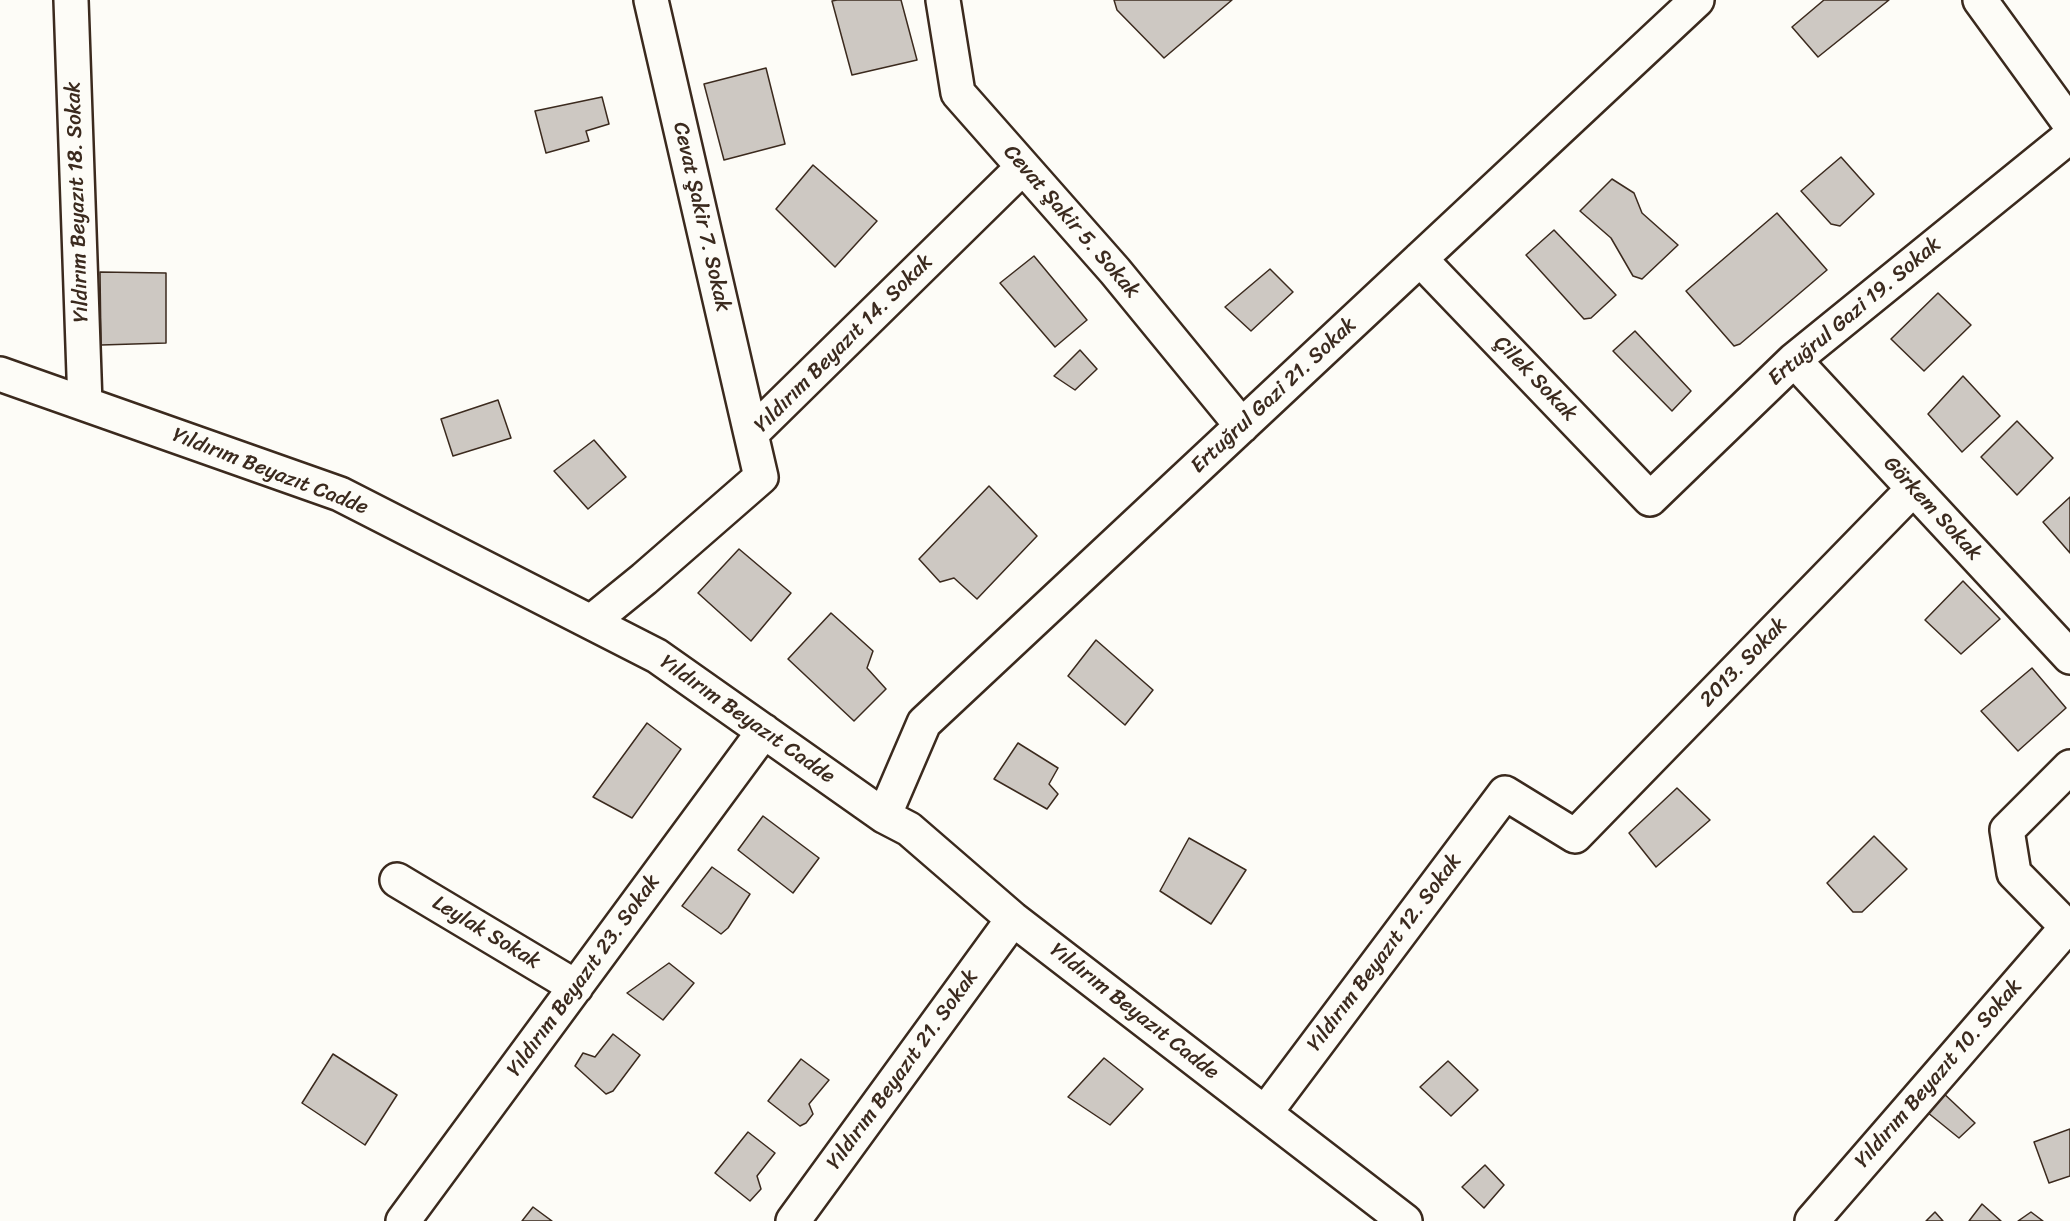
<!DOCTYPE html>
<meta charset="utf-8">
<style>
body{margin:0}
canvas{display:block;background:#fdfcf7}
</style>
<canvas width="2070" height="1221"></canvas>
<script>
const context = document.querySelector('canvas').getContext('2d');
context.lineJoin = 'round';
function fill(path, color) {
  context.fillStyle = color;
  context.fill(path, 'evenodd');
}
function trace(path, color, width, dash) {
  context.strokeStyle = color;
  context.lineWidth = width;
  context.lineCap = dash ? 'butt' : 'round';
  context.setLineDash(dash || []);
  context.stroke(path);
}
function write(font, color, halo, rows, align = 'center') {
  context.font = font + ' Sriracha,sans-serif';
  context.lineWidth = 4.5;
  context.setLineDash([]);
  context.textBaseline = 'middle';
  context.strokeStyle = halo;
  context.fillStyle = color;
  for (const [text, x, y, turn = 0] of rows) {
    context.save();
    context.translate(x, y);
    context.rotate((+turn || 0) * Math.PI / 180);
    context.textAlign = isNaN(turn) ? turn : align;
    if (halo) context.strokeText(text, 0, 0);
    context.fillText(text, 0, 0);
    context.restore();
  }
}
const building = new Path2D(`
 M837 0H901L917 60 852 75 832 1Z
 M1114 0H1232L1164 58 1117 10Z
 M1824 0H1889L1818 57 1792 27Z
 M766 68 785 144 724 160 704 84Z
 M602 97 609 124 586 131 589 141 546 153 535 111Z
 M1841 157 1874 194 1840 226 1831 224 1801 191Z
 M813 165 877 221 835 267 776 209Z
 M1612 179 1634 193 1642 213 1678 245 1642 279 1633 276 1611 238 1580 211Z
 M1777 213 1827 270 1740 344 1734 346 1686 291Z
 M1554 230 1616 295 1591 318 1584 319 1526 255Z
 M1034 256 1087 320 1055 347 1000 283Z
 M1270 269 1293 292 1251 331 1225 307Z
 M100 272 166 273V343L101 345Z
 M1938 293 1971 325 1924 371 1891 339Z
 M1635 331 1691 391 1672 411 1613 351Z
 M1080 350 1097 369 1075 390 1054 376Z
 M1963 376 2000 416 1962 452 1928 414Z
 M498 400 511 438 453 456 441 419Z
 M2017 421 2053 458 2017 495 1981 457Z
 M594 440 626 477 588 509 554 471Z
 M989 486 1037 536 977 599 954 578 940 582 919 559Z
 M2070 497V553L2043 522Z
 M739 549 791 593 751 641 698 593Z
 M1963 581 2000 619 1961 654 1925 620Z
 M831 613 873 651 867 668 886 689 854 721 788 659Z
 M1096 640 1153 690 1125 725 1068 676Z
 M2032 668 2066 708 2018 751 1981 711Z
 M647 723 681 749 632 818 593 797Z
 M1018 743 1058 768 1049 784 1058 794 1047 809 994 779Z
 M1677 788 1710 820 1656 867 1629 833Z
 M763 816 819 858 793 893 738 850Z
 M1874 836 1907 869 1862 912H1853L1827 883Z
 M1189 838 1246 870 1211 924 1160 891Z
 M712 867 750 894 728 928 721 934 682 906Z
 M669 963 694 983 663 1020 627 993Z
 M613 1034 640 1055 613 1091 606 1094 575 1066 583 1053 595 1057Z
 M333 1054 397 1095 365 1145 302 1103Z
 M1104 1058 1143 1089 1110 1125 1068 1097Z
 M801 1059 829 1080 809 1104 813 1114 806 1123 800 1126 768 1101Z
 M1448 1061 1478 1090 1451 1116 1420 1087Z
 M1940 1090 1975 1123 1959 1138 1922 1108Z
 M2070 1129V1176L2049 1183 2034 1142Z
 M748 1132 775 1153 757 1176 761 1189 750 1201 715 1173Z
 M1485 1165 1504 1185 1484 1208 1462 1187Z
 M1982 1204 2001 1221H1969Z
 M533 1207 552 1221H522Z
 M1935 1212 1943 1221H1926Z
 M2031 1212 2043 1221H2018Z`);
const minor = new Path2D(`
 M71 0 85 404
 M651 0 751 434
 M943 0 958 93 1115 271 1242 426
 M1980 0 2070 124
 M1420 259 1650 499 1794 360 2070 136
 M1794 360 2070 657
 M0 374 340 494 657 656 884 816 909 829 1013 919 1405 1221
 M591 622 644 579 761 477 751 434 1023 167
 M2070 767 2007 830 2014 873 2070 930
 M884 816 924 723 1697 0
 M397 880 576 987
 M1265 1113 1505 793 1575 836 1913 489
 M403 1221 764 731
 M793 1221 1013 919
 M1812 1221 2067 927`);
const streetNames = [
 ["Yıldırım Beyazıt 18. Sokak",78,202,-92],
 ["Cevat Şakir 7. Sokak",701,217,77],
 ["Cevat Şakir 5. Sokak",1071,222,49],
 ["Ertuğrul Gazi 19. Sokak",1855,312,-40],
 ["Yıldırım Beyazıt 14. Sokak",844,344,-45],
 ["Çilek Sokak",1535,379,46],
 ["Ertuğrul Gazi 21. Sokak",1274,396,-43],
 ["Yıldırım Beyazıt Cadde",270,472,21],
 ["Görkem Sokak",1932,509,47],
 ["2013. Sokak",1744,663,-46],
 ["Yıldırım Beyazıt Cadde",747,720,35],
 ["Leylak Sokak",486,933,31],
 ["Yıldırım Beyazıt 12. Sokak",1385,953,-53],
 ["Yıldırım Beyazıt 23. Sokak",584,976,-54],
 ["Yıldırım Beyazıt Cadde",1134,1012,38],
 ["Yıldırım Beyazıt 21. Sokak",903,1070,-54],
 ["Yıldırım Beyazıt 10. Sokak",1939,1074,-49]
];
fill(building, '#cdc8c2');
trace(building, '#3b2a1e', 1.5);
trace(minor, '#3b2a1e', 38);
trace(minor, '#fdfcf7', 33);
write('21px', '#3b2a1e', '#fdfcf7', streetNames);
</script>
